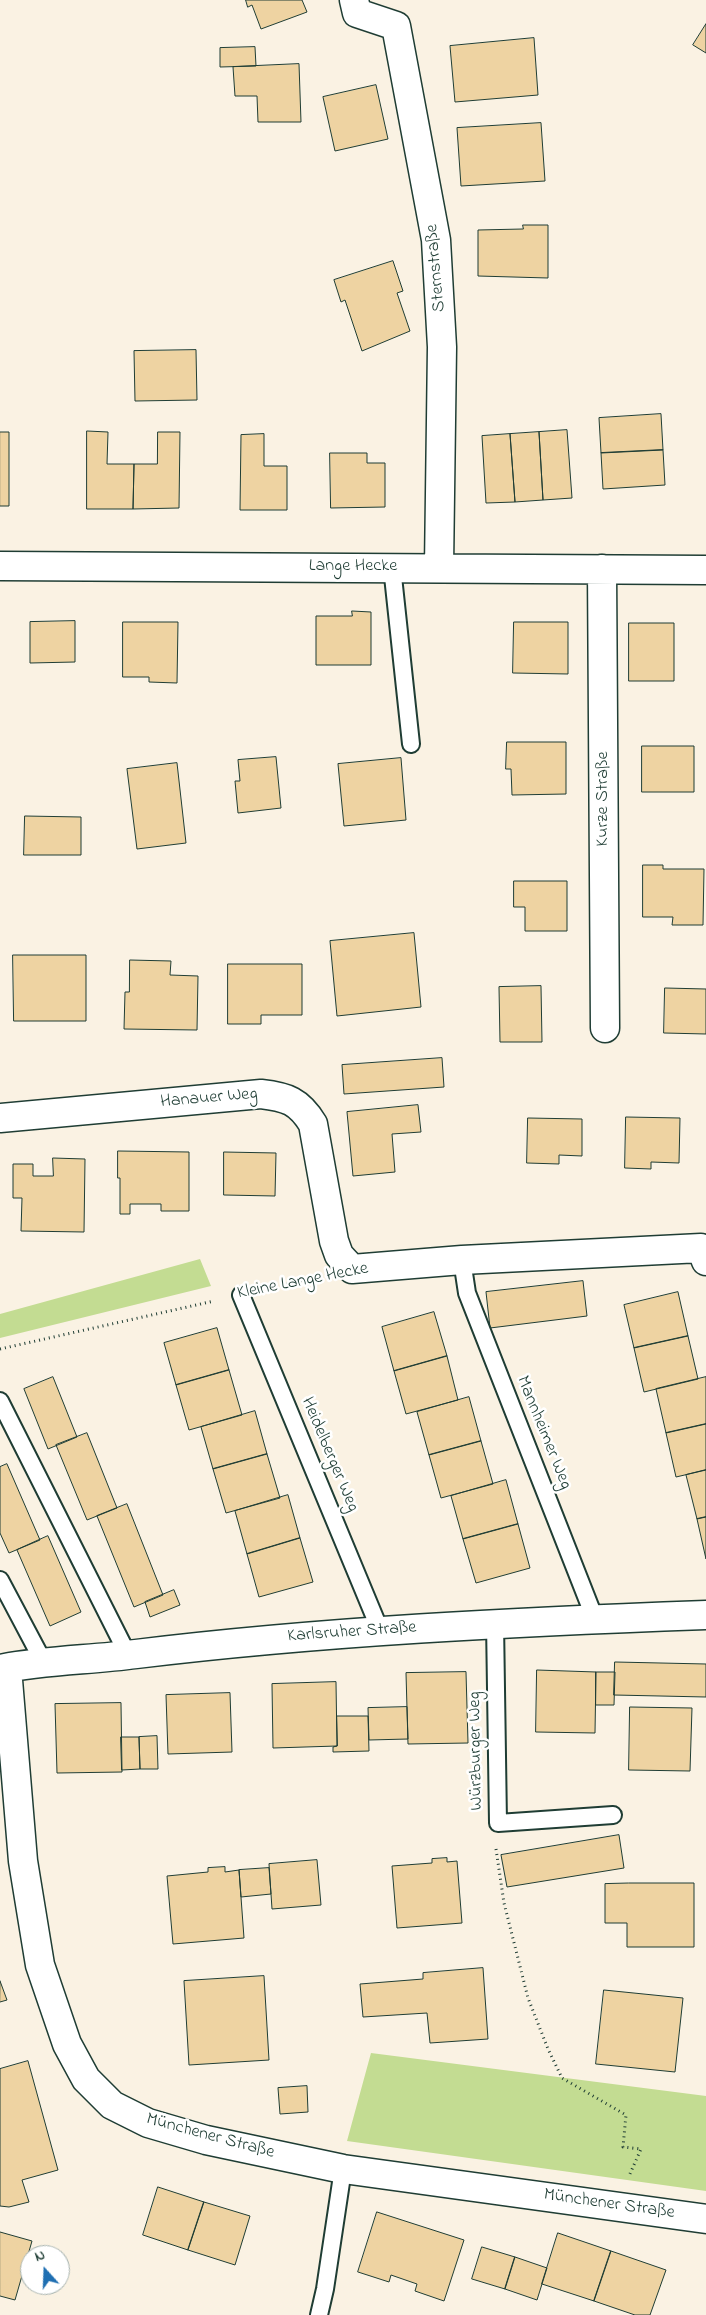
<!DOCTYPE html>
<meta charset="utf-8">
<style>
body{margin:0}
#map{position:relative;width:706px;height:2315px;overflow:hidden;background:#faf2e3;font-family:"Indie Flower",sans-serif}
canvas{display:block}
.north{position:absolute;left:20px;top:2245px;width:50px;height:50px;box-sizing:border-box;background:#fff;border:1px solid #a5b1ae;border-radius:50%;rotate:340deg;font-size:14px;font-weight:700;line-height:20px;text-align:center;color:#1f3d34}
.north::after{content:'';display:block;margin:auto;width:18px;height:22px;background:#1f6fb2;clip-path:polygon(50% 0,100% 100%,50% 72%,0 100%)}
</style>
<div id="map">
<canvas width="706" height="2315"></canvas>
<div class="north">N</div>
</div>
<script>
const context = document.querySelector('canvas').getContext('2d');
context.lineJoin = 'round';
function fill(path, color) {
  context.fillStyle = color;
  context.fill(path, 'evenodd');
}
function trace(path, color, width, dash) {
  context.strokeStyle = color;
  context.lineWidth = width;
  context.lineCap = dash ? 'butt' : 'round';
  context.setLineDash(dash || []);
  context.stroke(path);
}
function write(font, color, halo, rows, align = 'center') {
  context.font = font + ' "Indie Flower",sans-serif';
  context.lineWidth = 5;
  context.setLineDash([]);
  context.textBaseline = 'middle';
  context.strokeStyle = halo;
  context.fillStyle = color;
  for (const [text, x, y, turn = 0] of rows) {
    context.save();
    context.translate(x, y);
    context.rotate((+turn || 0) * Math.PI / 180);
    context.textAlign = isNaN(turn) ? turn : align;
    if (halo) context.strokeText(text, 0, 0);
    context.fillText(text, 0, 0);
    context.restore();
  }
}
const green = new Path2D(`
 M200 1259 211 1286 0 1338V1314Z
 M371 2053 706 2096V2191L347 2141Z`);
const building = new Path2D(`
 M246 0H302L307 12 261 29 252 5 248 7Z
 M706 24V53L693 45Z
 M534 38 538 95 455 102 450 46Z
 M255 47 256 66 220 67V48Z
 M299 64 301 122H258L257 96H235L233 67Z
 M376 85 388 139 335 151 323 97Z
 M541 123 545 181 461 186 457 128Z
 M523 225H548V278L478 276V230L523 229Z
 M393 261 403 291 397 293 410 331 362 351 345 300 341 302 334 280Z
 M196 350 197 400 135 401 134 351Z
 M661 414 663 450 601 453 599 418Z
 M567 430 572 498 543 500 539 432Z
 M87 431 108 432 107 464H134L133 509H87Z
 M0 432H9V506H0Z
 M158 432H180L179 508 133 509 134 464H157Z
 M539 432 543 500 515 502 510 434Z
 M264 434V466H287V510H240L241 435Z
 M510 434 515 502 486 503 482 436Z
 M663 450 665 485 603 489 601 453Z
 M330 453H367V463H385V507L331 508Z
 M352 611 371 612V665H316V616H352Z
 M75 621V662L30 663V622Z
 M123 622H178L177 683 149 682V677H123Z
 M514 622H568V674L513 673Z
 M629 623H674V681H629Z
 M507 742H566V794L512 795 511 769H506Z
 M642 746H694V792H642Z
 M276 757 281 808 238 813 235 781H240L238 760Z
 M401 758 406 820 344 826 338 764Z
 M177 763 186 843 137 849 127 769Z
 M25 816 81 817V855H24Z
 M643 865H663V869H704L703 925H672L673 917H643Z
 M514 881H567V931H525V907H514Z
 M414 933 421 1007 337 1016 330 941Z
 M13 955H86V1021H14Z
 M130 960 171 961 170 975 198 976 197 1030 124 1029 125 992H129Z
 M228 964H302V1015H261V1024H228Z
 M541 986 542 1042H500L499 987Z
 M665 988 706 989V1034L664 1033Z
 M442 1058 444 1087 344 1094 342 1065Z
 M418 1105 421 1132 392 1134 395 1172 353 1176 347 1112Z
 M626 1117 680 1118 679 1163 651 1162V1169L625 1168Z
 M528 1118 582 1119V1156L559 1155V1164L527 1163Z
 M118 1151 189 1152V1211H161V1204H130V1214H120V1178H118Z
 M224 1152 276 1153 275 1196 224 1195Z
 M53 1158 85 1159 84 1232 21 1231 22 1198H13V1164H33V1176H53Z
 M583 1281 587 1316 490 1328 486 1292Z
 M678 1292 688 1336 634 1348 624 1305Z
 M434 1312 447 1356 394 1371 382 1327Z
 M217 1328 229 1370 176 1385 164 1343Z
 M688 1336 698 1379 644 1392 634 1348Z
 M447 1356 458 1400 406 1414 394 1371Z
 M229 1370 242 1415 189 1430 176 1385Z
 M53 1377 77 1437 48 1449 24 1389Z
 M706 1377V1424L666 1433 656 1389Z
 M469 1397 481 1441 429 1455 417 1412Z
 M255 1411 267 1454 213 1469 201 1427Z
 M706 1424V1470L676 1477 666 1433Z
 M87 1433 117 1508 87 1520 56 1445Z
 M481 1441 493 1484 441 1498 429 1455Z
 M267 1454 280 1498 226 1513 213 1469Z
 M7 1464 40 1540 9 1553 0 1533V1467Z
 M706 1470V1517L697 1519 686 1475Z
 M506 1480 518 1524 463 1539 451 1496Z
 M288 1495 300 1538 247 1554 235 1511Z
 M127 1504 163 1595 134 1607 97 1516Z
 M706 1517V1559L697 1519Z
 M518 1524 530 1568 476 1583 463 1539Z
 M48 1536 81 1612 50 1626 17 1550Z
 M300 1538 313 1582 259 1597 247 1554Z
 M174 1590 180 1605 150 1617 145 1602Z
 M615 1662 706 1664V1697L614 1695Z
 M537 1670 596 1672 595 1733 536 1732Z
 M466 1672 468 1743 408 1744 406 1673Z
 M596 1672H615L614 1705H596Z
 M336 1682 337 1746 273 1748 272 1684Z
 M230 1693 232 1752 168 1754 166 1695Z
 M121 1703 122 1772 57 1773 55 1704Z
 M407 1707 408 1739 369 1740 368 1708Z
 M630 1707 692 1708 690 1771 629 1770Z
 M337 1716H368L369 1751 333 1752V1747L337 1746Z
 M157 1736 158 1769H140L139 1737Z
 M121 1737H139L140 1769 122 1770Z
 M619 1835 624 1868 507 1887 501 1855Z
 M447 1858V1862L457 1861 462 1923 397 1928 392 1866 432 1863V1859Z
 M317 1860 321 1905 272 1909 269 1864Z
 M225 1867V1872L239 1870 244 1938 173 1944 167 1876 208 1872V1868Z
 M269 1868 271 1894 241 1897 239 1870Z
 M629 1883H694V1947H627V1923H605V1884Z
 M483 1968 488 2039 430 2043 427 2013 363 2017 360 1984 423 1979V1973Z
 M264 1976 269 2060 189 2065 184 1981Z
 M0 1981 7 2000 0 2002Z
 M604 1990 683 1998 675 2072 596 2064Z
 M28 2061 58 2170 22 2180 29 2202 9 2207 0 2206V2069Z
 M307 2086 308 2112 280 2114 278 2088Z
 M158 2187 204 2202 188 2250 143 2235Z
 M204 2202 250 2216 235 2265 188 2250Z
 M377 2212 464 2240 444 2301 415 2291 417 2284 391 2275 389 2282 358 2272Z
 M0 2232 32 2241 15 2300 0 2296Z
 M558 2233 611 2251 594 2301 542 2284Z
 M482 2247 515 2257 505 2289 472 2279Z
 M611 2251 666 2270 650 2315H635L594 2301Z
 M515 2257 547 2268 537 2300 505 2289Z`);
const path = new Path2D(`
 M267 1289 317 1277
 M0 1349 214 1301
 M496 1849 504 1903 528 1998 548 2049 562 2078 626 2115 623 2147 641 2149 629 2176`);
const service = new Path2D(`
 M392 567 411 744
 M462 1260 467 1293 595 1619
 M241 1295 380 1630
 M0 1401 128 1655
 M0 1580 44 1663
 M495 1622 498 1823 613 1815
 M319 2315 325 2289 343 2169`);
const minor = new Path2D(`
 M354 0 357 13 396 26 436 240 442 347 439 567
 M0 566 706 570
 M602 569 605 1028
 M0 1118 261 1094C287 1097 299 1101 313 1124L334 1241 339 1255 352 1269 462 1260 701 1248 706 1261
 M7 1668 23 1861 40 1965 67 2044 86 2079 112 2105 148 2123 206 2140 343 2169 706 2219
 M0 1669C45 1660 91 1660 136 1654 325 1631 515 1622 706 1615`);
const streetNames = [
 ["Sternstraße",437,268,-95],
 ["Lange Hecke",353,567],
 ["Kurze Straße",604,799,-90],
 ["Hanauer Weg",209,1099,-5],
 ["Kleine Lange Hecke",303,1282,-11],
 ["Mannheimer Weg",543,1433,68],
 ["Heidelberger Weg",329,1455,67],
 ["Karlsruher Straße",352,1633,-4],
 ["Würzburger Weg",477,1751,-91],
 ["Münchener Straße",210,2137,15],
 ["Münchener Straße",609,2205,8]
];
fill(green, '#c3dc92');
fill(building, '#eed3a2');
trace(building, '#1f3d34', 1);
trace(service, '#1f3d34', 20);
trace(minor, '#1f3d34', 31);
trace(path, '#1f3d34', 3, [1, 4]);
trace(service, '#fff', 16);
trace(minor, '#fff', 28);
write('18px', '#1f3d34', '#fff', streetNames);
</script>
